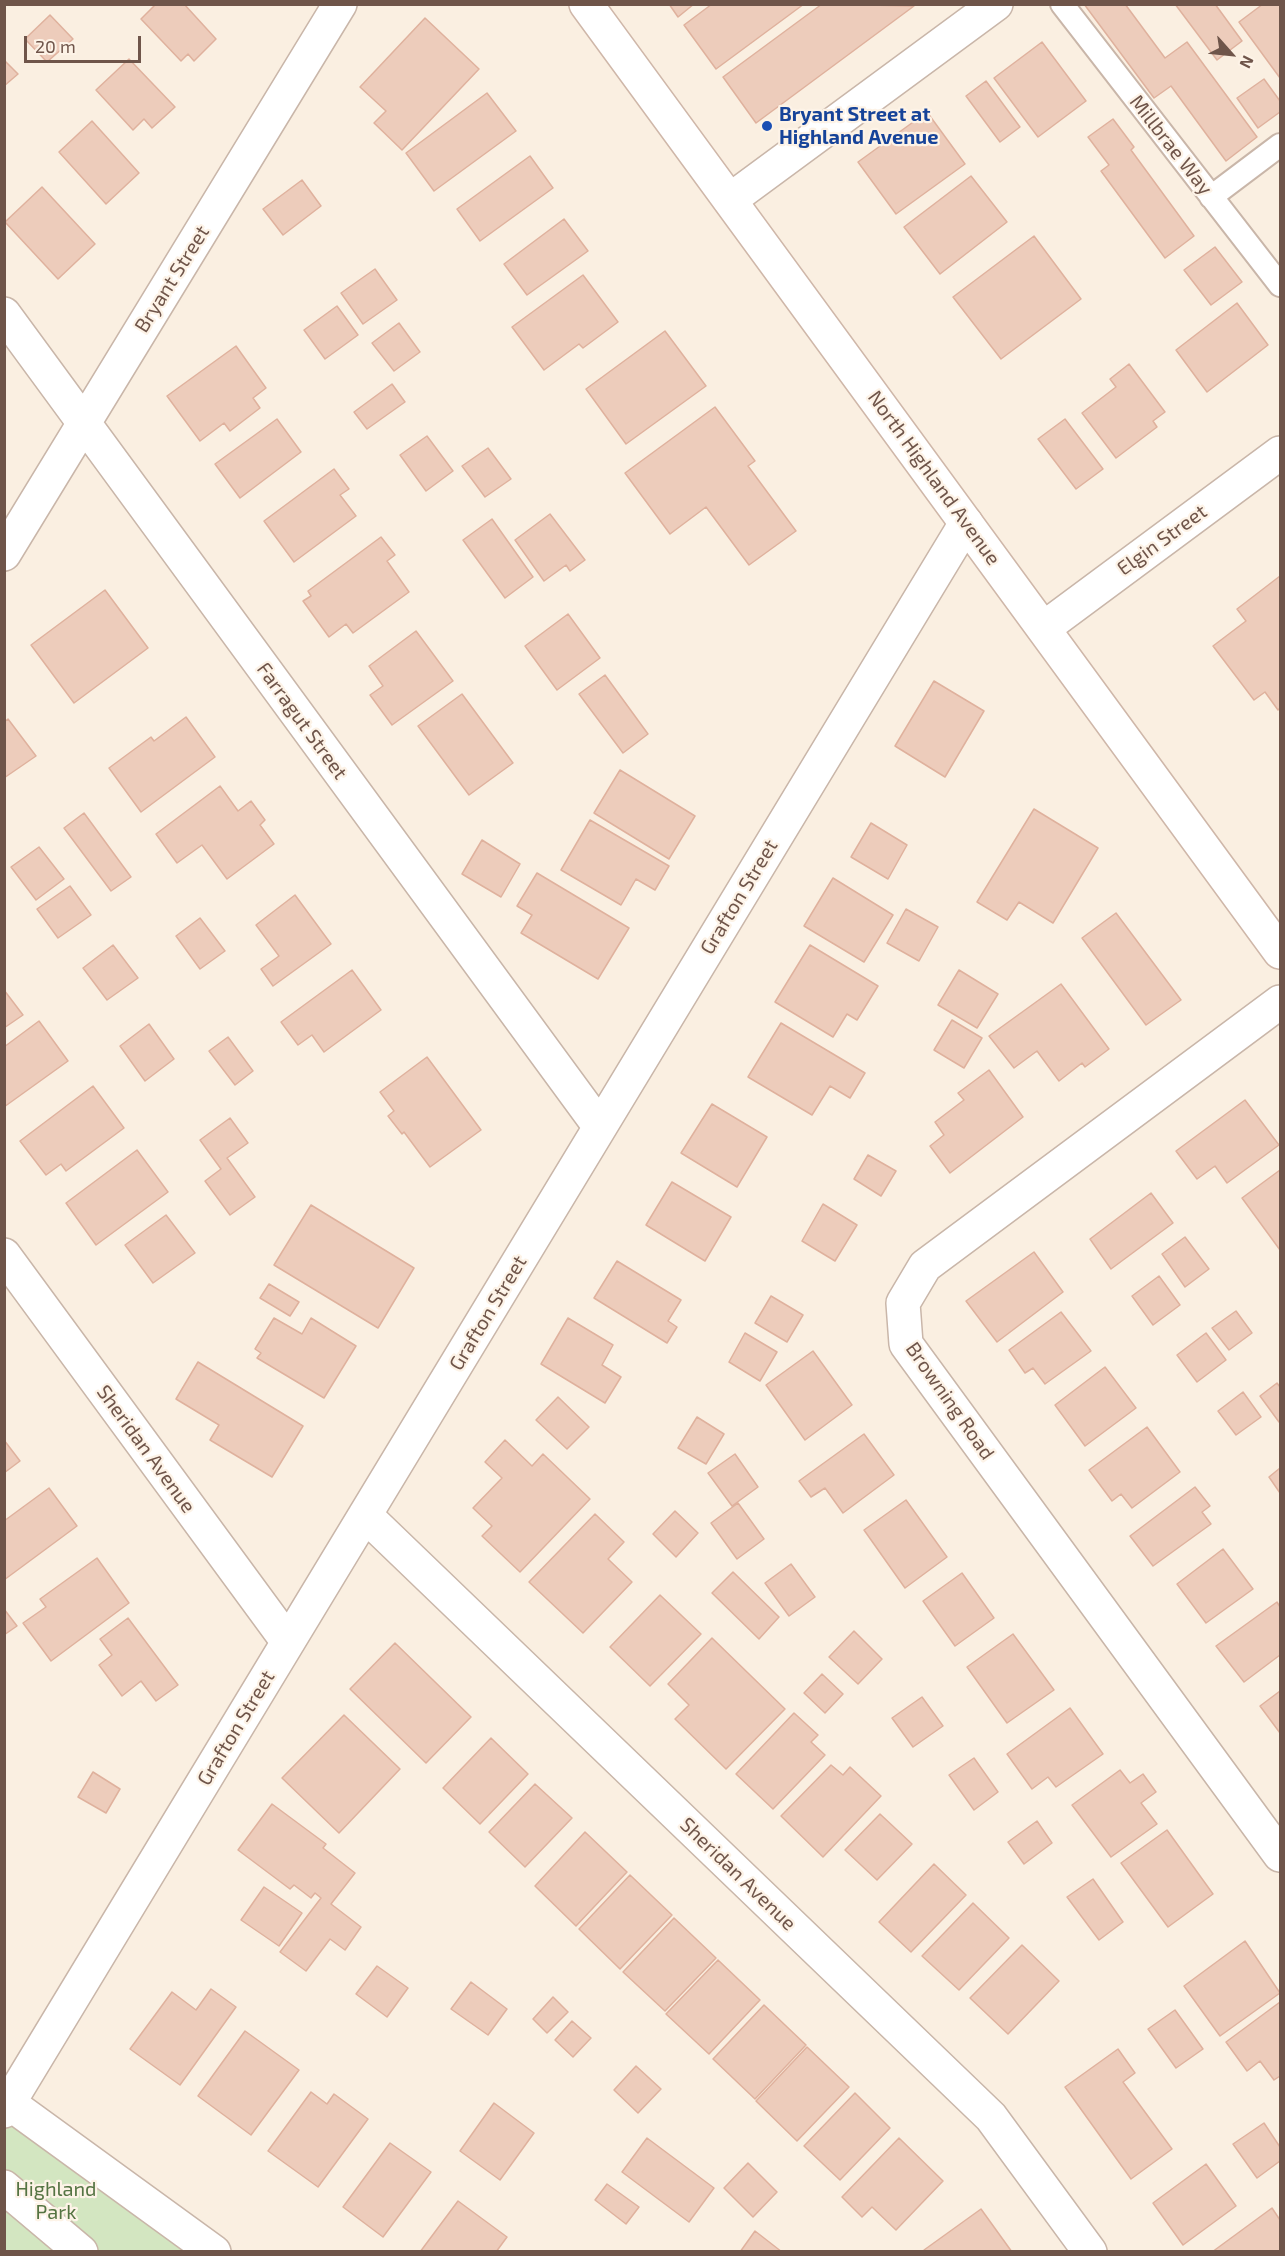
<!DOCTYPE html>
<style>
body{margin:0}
#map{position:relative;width:1285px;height:2256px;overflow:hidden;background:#faefe1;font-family:"Exo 2",sans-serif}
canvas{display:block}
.frame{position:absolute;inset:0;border:6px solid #6f554a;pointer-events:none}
.north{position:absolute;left:1201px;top:24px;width:60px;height:60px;-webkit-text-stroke:4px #fdf3e7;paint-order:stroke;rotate:117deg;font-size:16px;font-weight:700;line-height:24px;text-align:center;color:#6f554a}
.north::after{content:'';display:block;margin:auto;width:21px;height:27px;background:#6f554a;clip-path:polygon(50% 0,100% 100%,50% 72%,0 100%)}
.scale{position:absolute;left:24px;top:36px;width:117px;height:27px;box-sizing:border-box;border:3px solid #6f554a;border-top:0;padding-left:8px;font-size:18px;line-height:21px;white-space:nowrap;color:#6f554a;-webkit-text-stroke:4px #fdf3e7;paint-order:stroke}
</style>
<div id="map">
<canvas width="1285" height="2256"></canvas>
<div class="frame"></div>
<div class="north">N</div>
<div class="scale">20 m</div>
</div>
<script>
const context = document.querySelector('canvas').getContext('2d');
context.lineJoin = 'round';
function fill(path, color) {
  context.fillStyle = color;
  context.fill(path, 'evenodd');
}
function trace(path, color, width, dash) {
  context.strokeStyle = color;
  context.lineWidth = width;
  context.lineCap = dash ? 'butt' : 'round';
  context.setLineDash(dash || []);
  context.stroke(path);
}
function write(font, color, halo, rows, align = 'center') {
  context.font = font + ' "Exo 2",sans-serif';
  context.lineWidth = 4.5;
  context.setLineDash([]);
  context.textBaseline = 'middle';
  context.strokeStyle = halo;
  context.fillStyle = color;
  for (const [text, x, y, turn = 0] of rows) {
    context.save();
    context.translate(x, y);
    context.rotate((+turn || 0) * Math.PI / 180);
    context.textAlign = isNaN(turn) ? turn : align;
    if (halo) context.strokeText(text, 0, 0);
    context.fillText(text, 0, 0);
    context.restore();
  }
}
const green = new Path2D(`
 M4 2101 214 2251H5Z`);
const building = new Path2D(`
 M156 4H184L216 39 194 61 188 54 181 61 141 19Z
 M669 4H694L678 17Z
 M712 4H804L716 69 684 25Z
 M822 4 914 6 756 123 723 77Z
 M1084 4H1125L1165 58 1187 42 1257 137 1226 161 1171 86 1154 98Z
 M1175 4H1215L1242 41 1217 60Z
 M1263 4H1280V78L1239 22Z
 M50 15 73 39 47 62 25 39Z
 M425 18 479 69 402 150 374 123 386 111 360 87Z
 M1042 42 1086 101 1038 137 994 78Z
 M129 59 175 107 152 128 144 119 133 130 96 90Z
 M4 60 18 74 4 86Z
 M1264 79 1280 101V112L1258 128 1237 98Z
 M986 81 1020 127 1000 142 966 96Z
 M487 93 516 131 434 191 406 153Z
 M927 112 965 164 896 214 858 162Z
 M1113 119 1134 147 1131 150 1194 236 1165 258 1101 171 1109 165 1088 137Z
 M92 121 139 173 106 204 59 152Z
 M530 156 553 188 480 241 457 209Z
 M971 176 1007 222 940 274 904 227Z
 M302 180 321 206 283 235 263 209Z
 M42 187 95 244 58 279 5 222Z
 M564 219 588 251 527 295 504 264Z
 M1034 236 1081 299 1001 359 953 297Z
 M1215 247 1242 282 1211 305 1184 270Z
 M375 269 397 300 363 324 341 293Z
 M583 275 618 322 583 348 579 344 544 370 512 327Z
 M1237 303 1268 345 1207 392 1176 350Z
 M337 306 358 335 325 359 304 330Z
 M399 323 420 352 394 371 372 343Z
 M665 331 706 386 626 444 586 389Z
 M236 346 266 388 253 398 260 408 230 431 224 423 200 441 167 396Z
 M1129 364 1165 412 1153 421 1157 427 1116 458 1082 413 1116 387 1110 379Z
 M392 384 405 402 367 429 354 412Z
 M715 407 755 461 748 466 796 531 749 565 706 507 670 534 625 473Z
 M277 419 301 452 240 498 215 464Z
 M1065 419 1103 469 1076 489 1038 439Z
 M427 436 453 471 426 491 400 455Z
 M488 448 511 479 485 497 462 466Z
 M334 469 349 489 340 495 356 516 294 562 264 521Z
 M550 514 585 560 570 571 566 565 544 581 515 540Z
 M492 519 533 577 505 598 463 540Z
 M381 537 395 555 387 561 409 592 353 633 346 624 329 637 303 601 311 596 308 591Z
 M1280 576V708L1278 710 1265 692 1254 700 1213 646 1246 621 1237 609Z
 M105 590 148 648 74 703 31 645Z
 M568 614 600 658 557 690 525 646Z
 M416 631 453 681 392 725 370 695 383 686 369 666Z
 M605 675 648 734 623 753 579 694Z
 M934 681 984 711 945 777 895 746Z
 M462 694 513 763 469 795 418 726Z
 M186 717 215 757 141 812 109 768 151 737 154 741Z
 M8 719 36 756 4 778V722Z
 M620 770 695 816 669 859 594 813Z
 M220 786 238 811 251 801 265 820 260 825 274 844 227 879 202 845 177 863 156 834Z
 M1034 809 1098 848 1053 923 1019 902 1007 920 977 902Z
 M84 813 131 877 111 891 64 828Z
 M590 820 669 866 655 890 636 879 621 905 561 870Z
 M871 823 907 845 888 879 851 857Z
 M482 840 520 864 501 897 462 874Z
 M39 847 64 879 36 900 11 867Z
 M537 873 629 928 598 979 521 933 532 915 517 906Z
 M833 878 893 915 864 962 804 926Z
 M70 886 91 915 58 938 37 909Z
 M295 895 331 944 273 986 261 969 279 956 256 925Z
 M906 909 938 927 919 961 887 943Z
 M1116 913 1181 1000 1146 1025 1082 938Z
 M200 918 225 951 200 969 176 936Z
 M113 945 138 978 107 1000 83 968Z
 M810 945 878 986 857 1020 847 1014 833 1037 775 1002Z
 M352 970 381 1010 324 1052 312 1035 298 1045 281 1022Z
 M959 970 998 994 977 1028 938 1005Z
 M1061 984 1109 1049 1085 1067 1082 1063 1059 1081 1037 1051 1014 1068 989 1036Z
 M4 990 23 1015 4 1028Z
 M952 1020 982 1038 964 1068 934 1050Z
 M39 1021 68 1061 4 1107V1047Z
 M781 1023 865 1073 850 1098 830 1086 812 1115 748 1077Z
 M149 1024 174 1059 145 1081 120 1046Z
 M228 1037 253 1071 235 1085 209 1051Z
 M427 1057 481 1130 430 1167 404 1132 402 1134 388 1116 394 1111 380 1092Z
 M989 1070 1023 1117 950 1173 930 1146 944 1135 935 1122 964 1100 958 1093Z
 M93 1086 124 1128 66 1171 61 1164 46 1175 20 1141Z
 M1245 1100 1279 1145 1227 1183 1215 1166 1197 1179 1176 1151Z
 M712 1104 767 1137 737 1187 681 1153Z
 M230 1118 248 1143 227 1158 255 1197 230 1215 205 1181 221 1169 200 1140Z
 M137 1150 168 1192 96 1245 66 1203Z
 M868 1155 896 1171 881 1196 854 1179Z
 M1280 1170V1250L1242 1198Z
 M672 1182 731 1217 705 1261 646 1225Z
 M1151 1193 1173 1223 1111 1269 1090 1239Z
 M823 1204 857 1225 835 1261 802 1241Z
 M311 1205 414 1268 378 1328 274 1265Z
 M166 1215 195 1253 153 1283 125 1245Z
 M1185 1237 1209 1269 1185 1287 1162 1254Z
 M1034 1252 1063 1292 997 1342 966 1301Z
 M617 1261 681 1300 668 1321 677 1327 667 1343 594 1298Z
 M1159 1276 1180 1305 1153 1325 1132 1296Z
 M269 1284 299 1302 290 1316 260 1298Z
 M771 1296 803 1315 787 1342 755 1323Z
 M1236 1311 1252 1333 1229 1350 1212 1328Z
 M1061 1312 1091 1351 1045 1384 1033 1368 1025 1373 1009 1350Z
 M274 1318 302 1334 311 1318 356 1346 324 1398 257 1358 261 1353 255 1349Z
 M568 1318 613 1345 602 1365 621 1377 605 1403 541 1364Z
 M745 1333 777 1352 760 1381 729 1362Z
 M1206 1333 1226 1360 1197 1382 1177 1355Z
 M813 1351 852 1405 805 1440 766 1385Z
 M198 1362 303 1426 272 1477 210 1440 219 1425 176 1399Z
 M1105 1367 1136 1408 1085 1446 1055 1405Z
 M1277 1383 1280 1387V1421L1279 1422 1260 1396Z
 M1243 1392 1261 1417 1236 1435 1218 1411Z
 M558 1397 589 1427 567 1449 536 1420Z
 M697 1417 724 1434 706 1464 678 1448Z
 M1147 1427 1180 1472 1132 1508 1121 1494 1112 1501 1089 1470Z
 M864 1434 894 1475 843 1513 825 1488 811 1497 799 1481Z
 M4 1440 20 1461 4 1473Z
 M505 1440 532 1466 543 1454 590 1499 520 1572 482 1536 492 1526 473 1508 502 1478 485 1462Z
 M735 1454 758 1487 732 1506 708 1473Z
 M1280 1468V1493L1269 1477Z
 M1195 1487 1210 1506 1202 1512 1211 1524 1153 1566 1130 1536Z
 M49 1488 77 1526 4 1580V1521Z
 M906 1500 947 1557 905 1588 864 1530Z
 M738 1503 764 1539 737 1559 711 1523Z
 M675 1511 698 1533 676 1557 653 1534Z
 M595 1514 624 1542 608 1559 632 1582 583 1633 529 1582Z
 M1223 1549 1253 1589 1206 1623 1177 1584Z
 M97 1558 129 1603 51 1661 23 1623 46 1607 40 1599Z
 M791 1564 815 1597 789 1616 765 1583Z
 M733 1572 779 1617 759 1639 712 1593Z
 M962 1573 994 1618 955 1646 923 1601Z
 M660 1595 701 1634 650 1686 610 1647Z
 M1277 1602 1280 1607V1655L1244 1682 1216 1646Z
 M4 1609 17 1626 4 1635Z
 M128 1618 178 1685 156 1701 141 1681 122 1696 99 1665 112 1655 100 1639Z
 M854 1631 882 1659 858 1684 829 1657Z
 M1013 1634 1054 1690 1007 1723 967 1667Z
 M712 1638 785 1709 726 1769 675 1719 689 1705 668 1684Z
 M395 1643 471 1717 426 1763 350 1689Z
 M822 1674 843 1694 825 1713 804 1693Z
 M1280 1691V1733L1260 1706Z
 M922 1697 943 1726 913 1747 892 1718Z
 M1070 1708 1103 1754 1056 1787 1048 1777 1032 1789 1007 1754Z
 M794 1713 818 1735 811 1742 825 1755 773 1809 736 1774Z
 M344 1715 400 1769 339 1833 282 1778Z
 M491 1738 528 1774 480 1824 443 1788Z
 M974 1758 998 1792 974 1810 949 1775Z
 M831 1765 843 1775 850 1767 881 1796 823 1857 781 1816Z
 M1120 1770 1130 1783 1143 1774 1156 1792 1141 1803 1157 1824 1111 1857 1072 1805Z
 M93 1772 120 1789 106 1813 78 1797Z
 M535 1784 572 1818 525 1867 489 1832Z
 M272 1804 326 1844 323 1848 355 1873 331 1904 361 1927 345 1950 330 1939 306 1971 280 1952 321 1898 315 1893 311 1898 294 1885 290 1889 238 1850Z
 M880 1814 912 1844 877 1880 845 1850Z
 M1037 1821 1052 1843 1024 1864 1008 1842Z
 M1167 1830 1213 1894 1168 1927 1121 1863Z
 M585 1832 627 1872 576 1926 535 1886Z
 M934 1864 966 1895 911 1952 879 1922Z
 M630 1875 672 1915 620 1969 579 1929Z
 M1093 1879 1123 1922 1099 1940 1067 1897Z
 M264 1887 302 1913 279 1946 241 1920Z
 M973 1903 1009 1938 959 1990 922 1956Z
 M674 1918 716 1958 665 2011 623 1972Z
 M1245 1941 1280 1993 1220 2036 1184 1986Z
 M1022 1945 1059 1981 1008 2034 970 1998Z
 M718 1960 760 2000 709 2054 666 2014Z
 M377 1966 408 1988 387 2017 356 1994Z
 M471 1982 507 2009 488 2035 451 2009Z
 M211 1989 236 2007 180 2085 130 2049 172 1992 196 2010Z
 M553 1997 568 2012 547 2033 533 2019Z
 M1280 2002V2076L1274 2080 1260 2061 1247 2071 1226 2042Z
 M764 2005 806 2045 755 2099 713 2059Z
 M1175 2010 1203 2049 1176 2068 1148 2029Z
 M572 2021 591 2038 573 2057 555 2040Z
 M245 2031 299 2070 251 2135 198 2096Z
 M807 2047 849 2087 797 2141 756 2101Z
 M1118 2049 1135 2073 1123 2082 1172 2149 1131 2179 1065 2087Z
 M636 2066 661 2089 638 2113 614 2090Z
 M311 2092 327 2104 334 2094 368 2119 318 2187 268 2151Z
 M855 2093 890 2128 840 2180 804 2146Z
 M494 2103 534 2133 500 2180 460 2151Z
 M1264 2123 1280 2147V2161L1257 2178 1233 2144Z
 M647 2138 714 2188 689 2222 622 2172Z
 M899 2138 943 2181 896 2230 872 2207 862 2217 842 2197Z
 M390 2143 431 2172 383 2237 343 2207Z
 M748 2163 777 2192 753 2217 724 2188Z
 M1206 2164 1236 2206 1183 2245 1153 2203Z
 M607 2184 639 2207 626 2224 595 2200Z
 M458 2201 507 2237 496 2252H420Z
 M1272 2208 1280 2220V2252H1212Z
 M981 2209 1012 2252H925L924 2250Z
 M755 2231 782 2252H740Z`);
const lane = new Path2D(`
 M1062 4 1280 285
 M1211 197 1280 145`);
const street = new Path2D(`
 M730 200 996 4
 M4 314 600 1127
 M4 554 340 4
 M1044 628 1280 453
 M1280 1002 925 1266 903 1303 906 1344 1280 1855
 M4 1255 288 1642
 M365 1515 991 2117 1090 2252
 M4 2101 9 2103 214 2252
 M4 2111 966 523
 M4 2187 81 2252`);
const secondary = new Path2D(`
 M586 4 1280 952`);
const markers = [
 [767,126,6,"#1a4fb4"]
];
const transitNames = [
 ["Bryant Street at",779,114],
 ["Highland Avenue",779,137]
];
const streetNames = [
 ["Millbrae Way",1171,145,52],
 ["Bryant Street",172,279,-58],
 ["North Highland Avenue",934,478,54],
 ["Elgin Street",1162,540,-36],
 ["Farragut Street",302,721,54],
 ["Grafton Street",739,897,-59],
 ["Grafton Street",488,1313,-59],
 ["Browning Road",950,1401,55],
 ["Sheridan Avenue",146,1449,54],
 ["Grafton Street",236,1728,-59],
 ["Sheridan Avenue",738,1874,44]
];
const parkNames = [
 ["Highland",56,2189],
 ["Park",56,2212]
];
fill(green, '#d3e6c1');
fill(building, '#edccbb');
trace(building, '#dfb19d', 1.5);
trace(lane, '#c9b6a9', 26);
trace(street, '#c9b6a9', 36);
trace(secondary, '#cfb7a9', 36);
trace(lane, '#fff', 22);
trace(street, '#fff', 33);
trace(secondary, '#fff', 33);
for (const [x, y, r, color] of markers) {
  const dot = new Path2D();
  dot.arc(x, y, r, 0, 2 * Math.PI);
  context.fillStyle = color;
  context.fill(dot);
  trace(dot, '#fdf3e7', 2);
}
write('bold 20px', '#164399', '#fdf3e7', transitNames, 'left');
write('20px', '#6f554a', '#fdf3e7', streetNames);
write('20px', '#557443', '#fdf3e7', parkNames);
</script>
